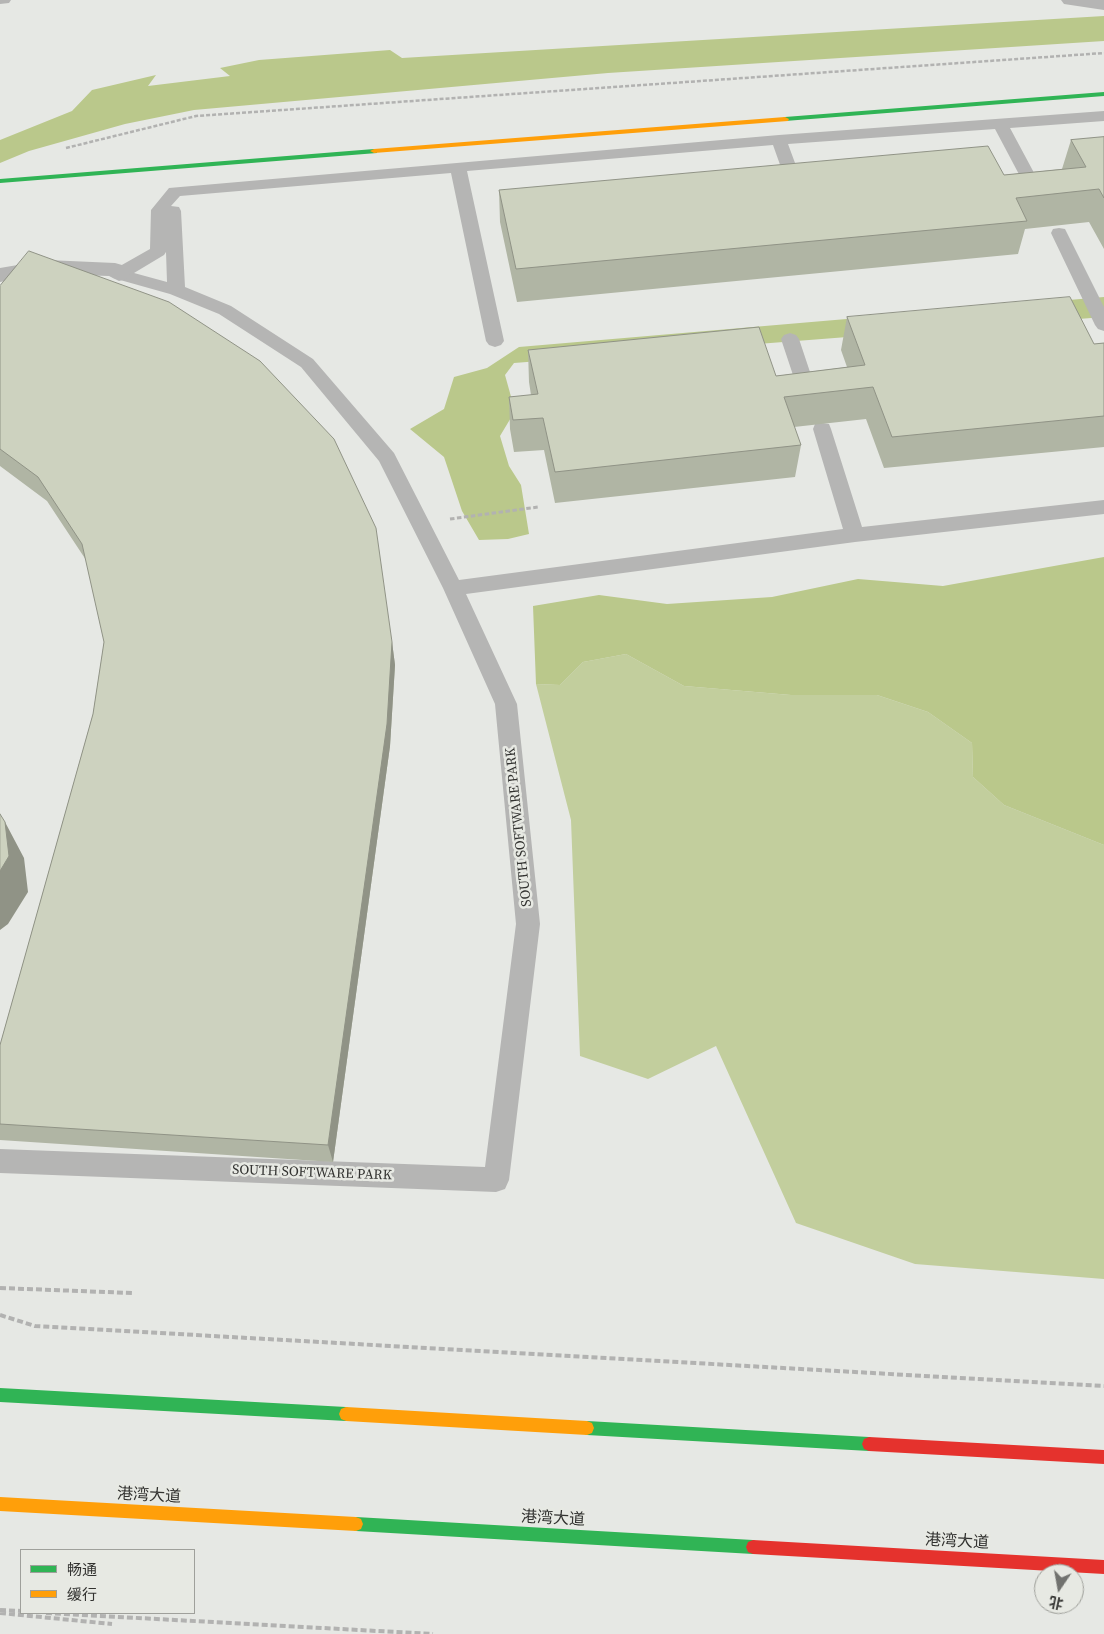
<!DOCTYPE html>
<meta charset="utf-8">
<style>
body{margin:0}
#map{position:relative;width:1104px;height:1634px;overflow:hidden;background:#e6e8e4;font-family:"Source Serif 4","Noto Sans SC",serif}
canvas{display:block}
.legend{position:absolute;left:20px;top:1549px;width:175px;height:65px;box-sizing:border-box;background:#e7e9e3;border:1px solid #9fa09b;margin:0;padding:6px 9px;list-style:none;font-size:15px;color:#323230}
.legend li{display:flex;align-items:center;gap:10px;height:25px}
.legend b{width:25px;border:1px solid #9fa09b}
.north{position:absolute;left:1034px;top:1564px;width:50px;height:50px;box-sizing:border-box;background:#e7e9e3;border:1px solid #9fa09b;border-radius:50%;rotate:192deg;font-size:14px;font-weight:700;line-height:20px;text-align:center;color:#323230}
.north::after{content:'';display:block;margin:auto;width:18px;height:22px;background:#71726f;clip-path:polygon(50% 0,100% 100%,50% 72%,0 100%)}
</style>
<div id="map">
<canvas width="1104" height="1634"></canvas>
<ul class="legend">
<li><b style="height:6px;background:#30b455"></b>畅通</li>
<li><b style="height:6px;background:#ff9f0a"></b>缓行</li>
</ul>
<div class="north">北</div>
</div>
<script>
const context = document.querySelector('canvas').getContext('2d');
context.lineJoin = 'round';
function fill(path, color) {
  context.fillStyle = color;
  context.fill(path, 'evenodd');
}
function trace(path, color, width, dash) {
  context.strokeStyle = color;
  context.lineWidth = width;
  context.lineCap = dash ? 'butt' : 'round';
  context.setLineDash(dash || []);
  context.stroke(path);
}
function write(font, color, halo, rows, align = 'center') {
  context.font = font + ' "Source Serif 4","Noto Sans SC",serif';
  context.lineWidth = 5;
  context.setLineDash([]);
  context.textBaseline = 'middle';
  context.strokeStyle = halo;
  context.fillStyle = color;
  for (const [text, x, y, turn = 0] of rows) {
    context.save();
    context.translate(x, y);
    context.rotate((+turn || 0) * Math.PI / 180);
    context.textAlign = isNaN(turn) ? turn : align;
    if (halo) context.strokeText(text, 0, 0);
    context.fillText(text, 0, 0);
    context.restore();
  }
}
const forest = new Path2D(`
 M626 654 684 686 791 695H877L928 712 972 743 973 777 1004 805 1104 845V1279L915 1264 796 1223 716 1046 648 1079 580 1056 571 820 536 684 560 685 583 662Z`);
const water = new Path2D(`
 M1104 16V41L608 73 194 110 125 124 29 151 0 163V140L72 111 92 90 156 75 148 86 230 76 220 68 259 60 390 50 402 58Z
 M1104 297V317L514 363 505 375 515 411 500 436 509 466 521 485 529 534 508 539 479 540 462 511 444 457 410 429 444 409 454 377 487 368 519 347Z
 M1104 557V845L1004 805 973 777 972 743 928 712 877 695H791L684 686 626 654 583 662 560 685 536 684 533 606 599 595 667 604 772 597 858 579 943 586Z`);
const pathFar2 = new Path2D(`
 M66 148 196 116 1104 53`);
const pathFar1 = new Path2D(`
 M450 519 538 507`);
const path = new Path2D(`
 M0 1288 132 1293
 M0 1315 35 1326 1104 1386
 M0 1610 21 1611
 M0 1613 112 1624
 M46 1613 433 1634`);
const lane = new Path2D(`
 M0 0H11L9 3 0 4Z
 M1104 111V121L1010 128 1047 197 1045 201H1033L1031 197 995 129 788 144 805 190 803 193H791L789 190 773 145 467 171 504 341 501 345 495 347 489 345 486 341 451 173 180 196 171 206 179 207 181 211 185 287 231 306 313 359 394 453 459 580 843 529 813 429 815 424 822 423 829 424 831 429 862 527 1104 500V514L855 542 466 594 517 704 540 924 509 1180 505 1189 496 1192 0 1173V1149L485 1167 516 924 495 704 443 588 379 461 301 367 219 314 170 294 113 278 110 274 113 270 150 249 151 210 169 188 779 135ZM166 252 167 282 134 273 164 255Z
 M1059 228 1065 229 1104 307V331L1098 329 1095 325 1051 233 1053 229Z
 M790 333 796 335 799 339 819 399 817 403 810 405 803 403 801 399 781 339 784 335Z`);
const street = new Path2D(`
 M1061 0H1104V10L1064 4Z
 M47 260 115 263 122 265 130 274 126 279 119 281 109 276 47 274 0 282V268Z`);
const fast = new Path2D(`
 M1104 92V96L785 121 781 119 785 117Z
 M374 149H377V153L0 183V179Z
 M0 1388 346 1407 351 1409 353 1414 351 1419 346 1421 0 1402Z
 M587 1421 869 1437 874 1439 876 1444 874 1449 869 1451 587 1435 582 1433 580 1428 582 1423Z
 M356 1517 753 1540 758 1542 760 1547 758 1552 753 1554 356 1531 351 1529 349 1524 351 1519Z`);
const slow = new Path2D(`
 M785 117 789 119 788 121 374 153 370 151 374 149Z
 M346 1407 587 1421 592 1423 594 1428 592 1433 587 1435 346 1421 341 1419 339 1414 341 1409Z
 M0 1497 356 1517 361 1519 363 1524 361 1529 356 1531 0 1511Z`);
const jam = new Path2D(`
 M869 1437 1104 1450V1464L869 1451 864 1449 862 1444 864 1439Z
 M753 1540 1104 1560V1574L753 1554 748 1552 746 1547 748 1542Z`);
const wall = new Path2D(`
 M1104 137V249L1089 222 1025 229 1018 254 517 302 500 222 499 190 1004 175 1062 169 1071 140Z
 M0 286 392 642 395 665 390 746 333 1162 0 1140V1045L93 714 104 642 86 560 47 501 0 466Z
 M847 317 1094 344 1104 343V447L884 468 866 419 794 427 801 445 795 477 555 503 544 450 514 452 510 429 509 397 531 395 529 382 528 350 776 376 847 367 841 350Z`);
const shadedWall = new Path2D(`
 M392 642 395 665 390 746 333 1162 328 1145Z
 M5 822 24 858 28 892 8 924 0 930V871Z`);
const building = new Path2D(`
 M1104 137V198L1099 189 1016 198 1027 221 516 269 499 190 988 146 1004 175 1086 167 1071 140Z
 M29 251 169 302 260 361 334 439 376 528 392 642 387 724 328 1145 0 1124V1045L93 714 104 642 82 544 38 477 0 449V286Z
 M1070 297 1094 344 1104 343V416L892 437 873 387 784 397 801 445 555 472 543 418 513 420 509 397 538 394 528 350 759 327 776 376 865 365 847 317Z
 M0 814 5 822 9 856 0 871Z`);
const streetNames = [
 ["SOUTH SOFTWARE PARK",519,827,-96],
 ["SOUTH SOFTWARE PARK",312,1173,2]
];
const nearStreetnames = [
 ["港湾大道",149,1496,3],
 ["港湾大道",553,1519,3],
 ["港湾大道",957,1542,3]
];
fill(forest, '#c2ce9d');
fill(water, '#bac88b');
trace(pathFar2, '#b2b2b1', 2.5, [4, 2]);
trace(pathFar1, '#b2b2b1', 3, [4.5, 2.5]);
trace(path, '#b2b2b1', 4, [6, 3]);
fill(lane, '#b5b5b4');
fill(street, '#b5b5b4');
fill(fast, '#30b455');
fill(slow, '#ff9f0a');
fill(jam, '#e5322d');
fill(wall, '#b0b5a4');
fill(shadedWall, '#909386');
fill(building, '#cdd2bf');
trace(building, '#909386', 1);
write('14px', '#323230', '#e7e9e3', streetNames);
write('16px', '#323230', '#e7e9e3', nearStreetnames);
</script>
